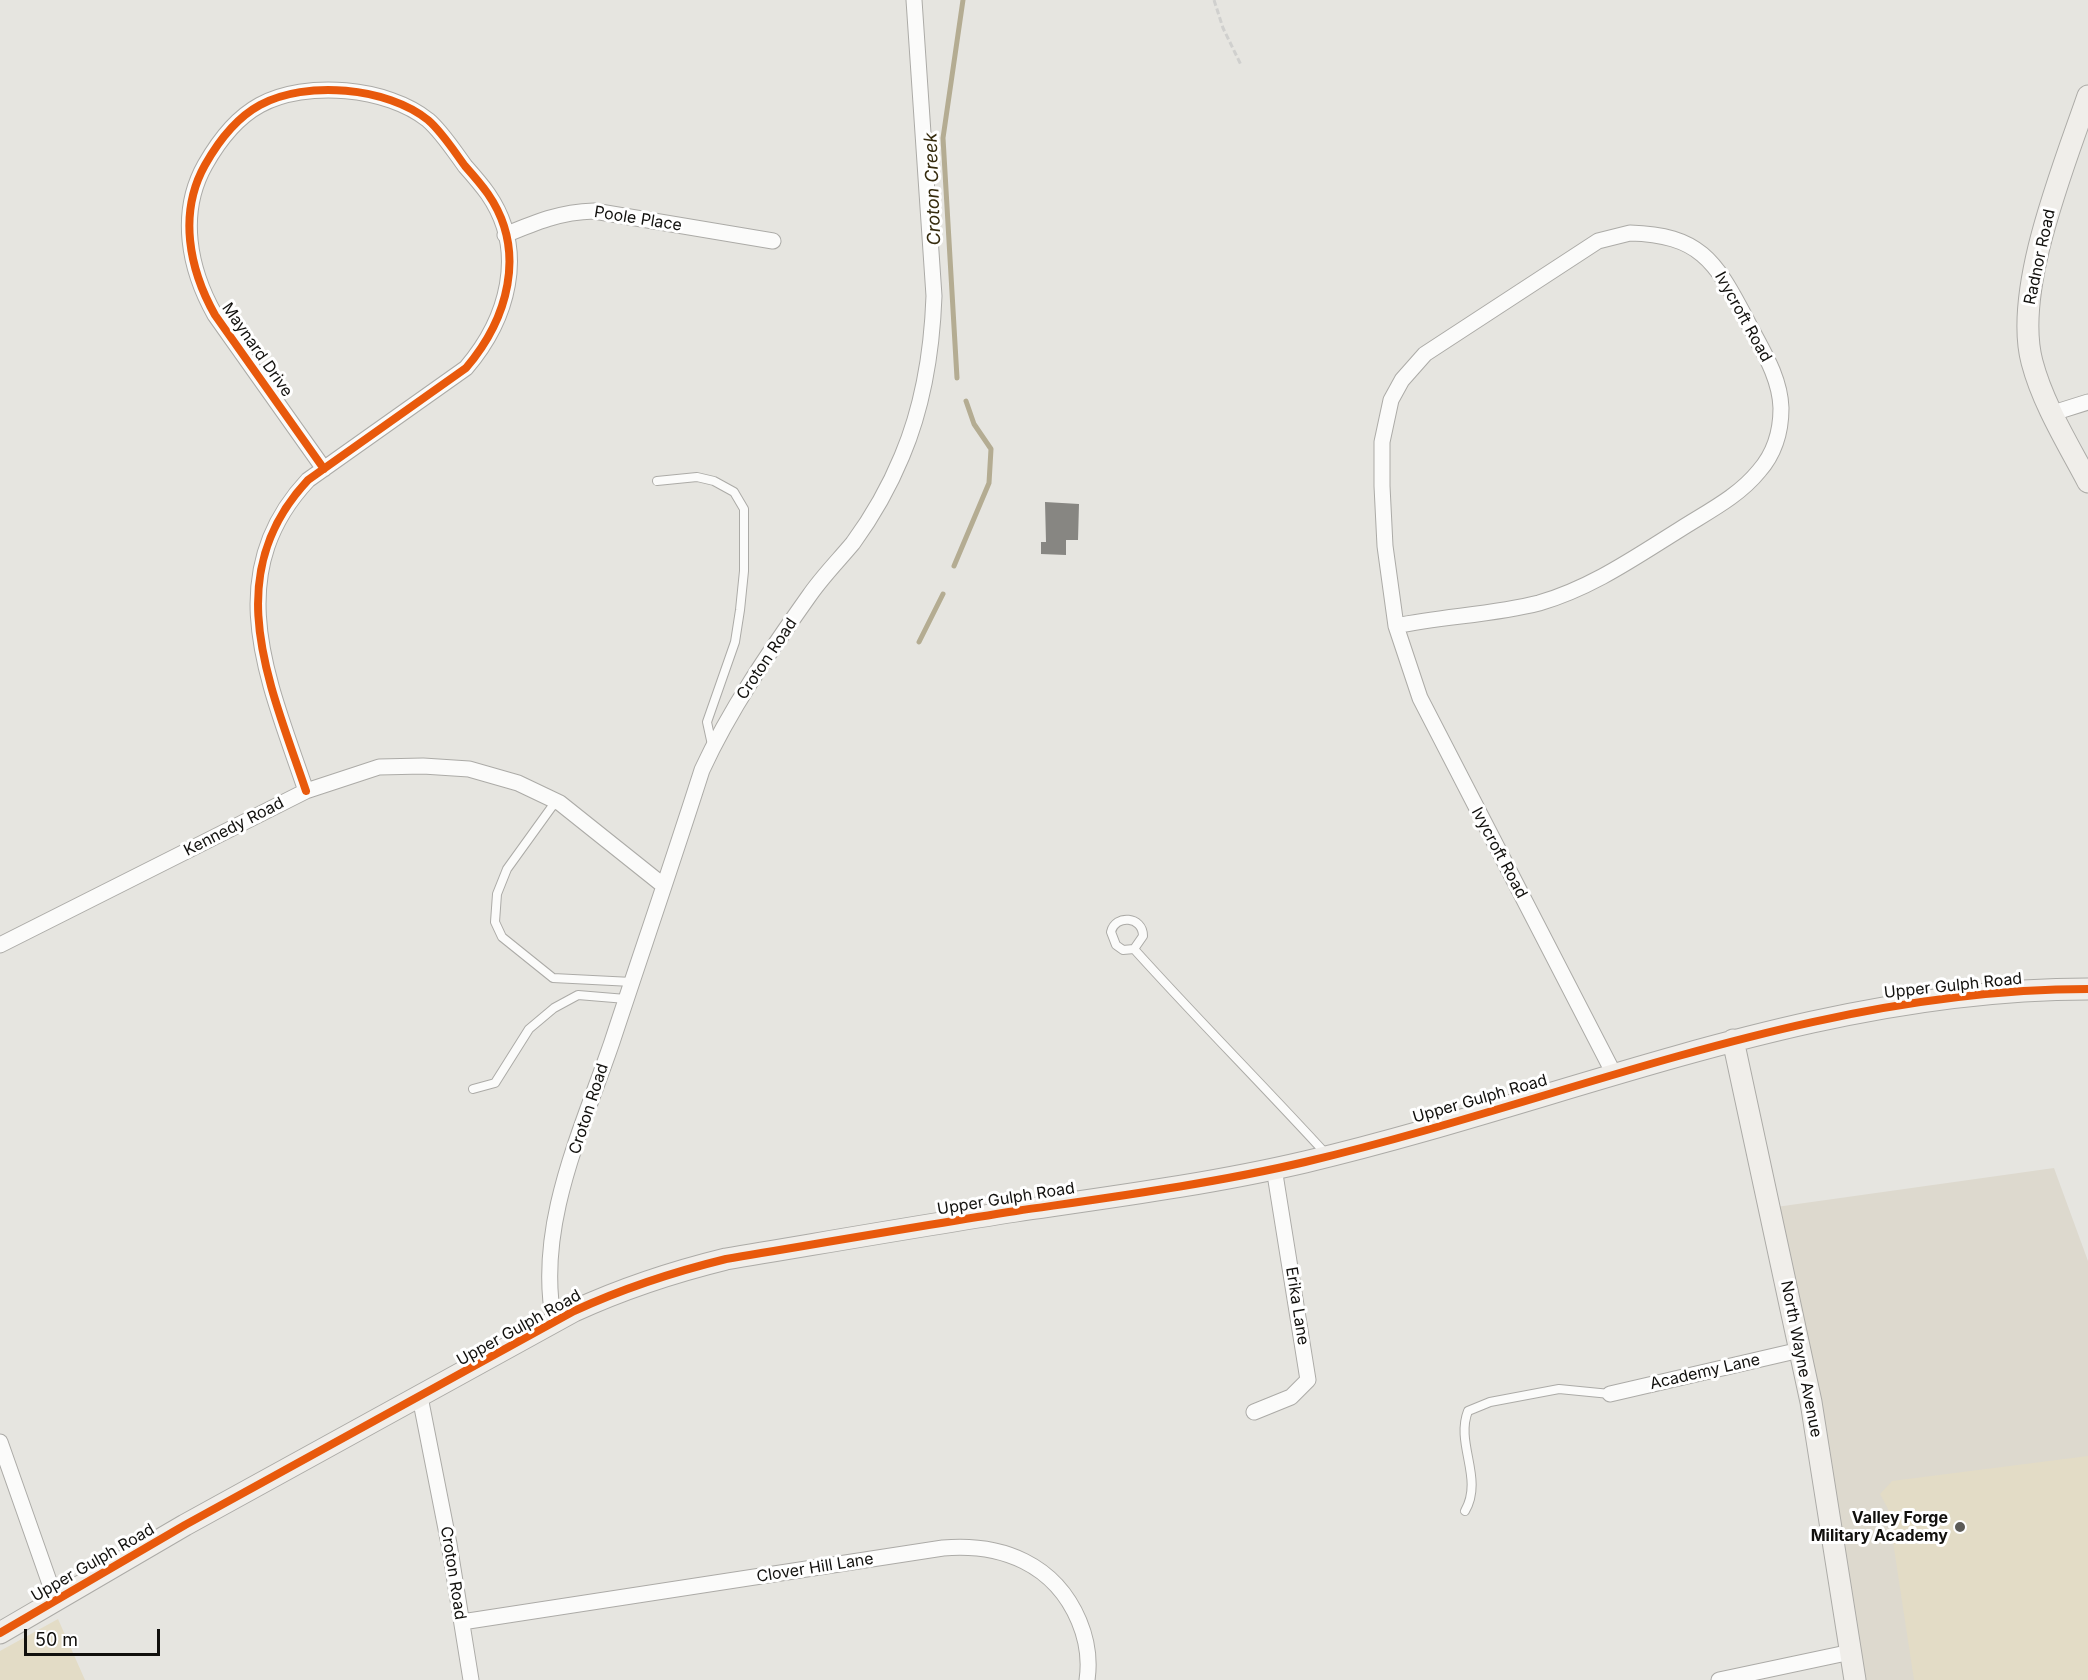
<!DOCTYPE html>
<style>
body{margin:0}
#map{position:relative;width:2088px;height:1680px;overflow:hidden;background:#e6e5e0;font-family:Inter,sans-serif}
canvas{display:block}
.scale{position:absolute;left:24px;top:1629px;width:136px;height:27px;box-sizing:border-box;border:3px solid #11100d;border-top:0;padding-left:8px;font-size:18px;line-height:21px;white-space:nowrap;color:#11100d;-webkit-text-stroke:4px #fff;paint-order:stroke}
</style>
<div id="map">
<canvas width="2088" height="1680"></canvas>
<div class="scale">50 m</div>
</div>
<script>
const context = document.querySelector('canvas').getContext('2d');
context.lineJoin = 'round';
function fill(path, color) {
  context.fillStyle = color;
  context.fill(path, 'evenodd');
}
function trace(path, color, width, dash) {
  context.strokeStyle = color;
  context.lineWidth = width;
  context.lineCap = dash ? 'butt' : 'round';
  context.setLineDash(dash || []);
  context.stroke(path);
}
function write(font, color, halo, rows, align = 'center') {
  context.font = font + ' Inter,sans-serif';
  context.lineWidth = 6;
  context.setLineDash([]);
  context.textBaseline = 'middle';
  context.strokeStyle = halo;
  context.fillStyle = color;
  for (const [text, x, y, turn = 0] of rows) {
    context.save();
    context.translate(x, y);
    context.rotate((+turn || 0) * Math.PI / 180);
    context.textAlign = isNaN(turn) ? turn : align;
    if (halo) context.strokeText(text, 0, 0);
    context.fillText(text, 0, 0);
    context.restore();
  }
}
const built = new Path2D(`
 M2054 1168 2088 1261V1680H1855L1769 1208Z`);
const green = new Path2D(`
 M2088 1456V1680H1914L1888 1509 1880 1494 1892 1481Z
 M58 1619 85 1680H0V1651Z`);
const stream = new Path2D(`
 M957 378 943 138 963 0
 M954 566 989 483 991 449 974 424 966 401
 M919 642 943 594`);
const building = new Path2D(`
 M1045 502 1079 504 1078 540H1066V555L1041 554V542H1046Z`);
const path = new Path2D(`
 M1214 0 1223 28 1241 65`);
const lane = new Path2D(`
 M657 481 697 477 714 481 734 492 744 509V571L740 610 735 642 707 722 712 745
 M556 801 507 869 497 894 495 922 502 937 553 978 632 982
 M1134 949 1143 936C1143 916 1115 914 1111 932L1116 945 1123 950 1134 949C1197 1019 1263 1085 1327 1155
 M473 1089 495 1083 529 1029 554 1008 578 995 626 999
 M1465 1511C1484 1478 1455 1444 1468 1411L1490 1402 1559 1389 1610 1394`);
const street = new Path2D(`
 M1630 233C1699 235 1715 260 1745 317 1760 347 1780 375 1781 408 1781 431 1774 454 1759 471 1738 497 1707 512 1679 530 1634 558 1591 588 1539 603 1493 615 1443 616 1396 626L1385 546 1382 486V442L1391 400 1402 380 1425 354 1598 241Z
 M505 235C536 222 560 212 594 211L773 241
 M2053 413 2088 402
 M1396 626 1420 698 1614 1074
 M306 791C270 684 218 576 308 480L466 368C507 320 528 252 488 194 481 184 473 175 465 166 454 151 442 132 428 120 387 87 306 80 260 105 236 118 218 142 205 165 178 213 189 269 215 315L324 469
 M0 945 306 791 379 767 423 766 469 769 518 783 560 803 664 886
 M554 1322C535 1227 582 1130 612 1042 642 951 673 861 702 770 730 709 770 651 809 596 822 577 838 561 853 543 872 517 890 485 902 456 924 404 932 351 934 296L914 0
 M1610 1394 1800 1350
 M420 1397 449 1544 471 1680
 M1254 1412 1291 1397 1308 1380 1274 1168
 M0 1442 56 1601
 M462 1622 943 1548C1002 1543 1055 1564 1079 1621 1087 1640 1090 1660 1087 1680
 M1719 1680 1851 1652`);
const secondary = new Path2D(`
 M2088 96C2064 166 2013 290 2032 362 2043 404 2068 444 2088 482
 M1733 1040 1811 1402 1855 1680
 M0 1633 185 1525 574 1311C624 1288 673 1272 726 1259 822 1243 919 1226 1016 1211 1112 1197 1211 1184 1305 1162 1567 1100 1814 989 2088 989`);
const cycleway = new Path2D(`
 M306 791C270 684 218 576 308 480L466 368C507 320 528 252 488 194 481 184 473 175 465 166 454 151 442 132 428 120 387 87 306 80 260 105 236 118 218 142 205 165 178 213 189 269 215 315L324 469
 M0 1633 185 1525 574 1311C624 1288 673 1272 726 1259 822 1243 919 1226 1016 1211 1112 1197 1211 1184 1305 1162 1567 1100 1814 989 2088 989`);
const markers = [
 [1960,1527,6,"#5c5b57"]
];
const streetNames = [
 ["Poole Place",638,219,9],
 ["Radnor Road",2040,257,-78],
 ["Ivycroft Road",1743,317,61],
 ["Maynard Drive",257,350,55],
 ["Croton Road",767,659,-56],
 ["Kennedy Road",234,827,-27],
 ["Ivycroft Road",1499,853,62],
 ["Upper Gulph Road",1953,986,-6],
 ["Upper Gulph Road",1480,1099,-16],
 ["Croton Road",589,1109,-72],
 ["Upper Gulph Road",1006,1199,-9],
 ["Erika Lane",1297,1306,81],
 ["Upper Gulph Road",519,1328,-29],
 ["North Wayne Avenue",1801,1359,79],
 ["Academy Lane",1705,1372,-13],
 ["Upper Gulph Road",93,1563,-30],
 ["Clover Hill Lane",815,1568,-9],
 ["Croton Road",453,1573,81]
];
const poiNames = [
 ["Valley Forge",1948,1518],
 ["Military Academy",1948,1536]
];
const waterNames = [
 ["Croton Creek",933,189,-92]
];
fill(built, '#ddd9ce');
fill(green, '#e3dcc6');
trace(stream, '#b4ac92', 5);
fill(building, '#878682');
trace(lane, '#acaba7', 10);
trace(street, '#acaba7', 17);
trace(secondary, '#acaba7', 23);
trace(path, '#d0d0ce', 3, [6, 3]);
trace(lane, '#fbfbfa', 8);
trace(street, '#fbfbfa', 15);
trace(secondary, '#f0eeea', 21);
trace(cycleway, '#e8590c', 8);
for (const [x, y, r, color] of markers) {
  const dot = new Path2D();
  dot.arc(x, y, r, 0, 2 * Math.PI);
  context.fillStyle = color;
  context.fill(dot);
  trace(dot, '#fff', 2);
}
write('16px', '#11100d', '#fff', streetNames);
write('bold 16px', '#11100d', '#fff', poiNames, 'right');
write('italic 18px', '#352b0d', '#fff', waterNames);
</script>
